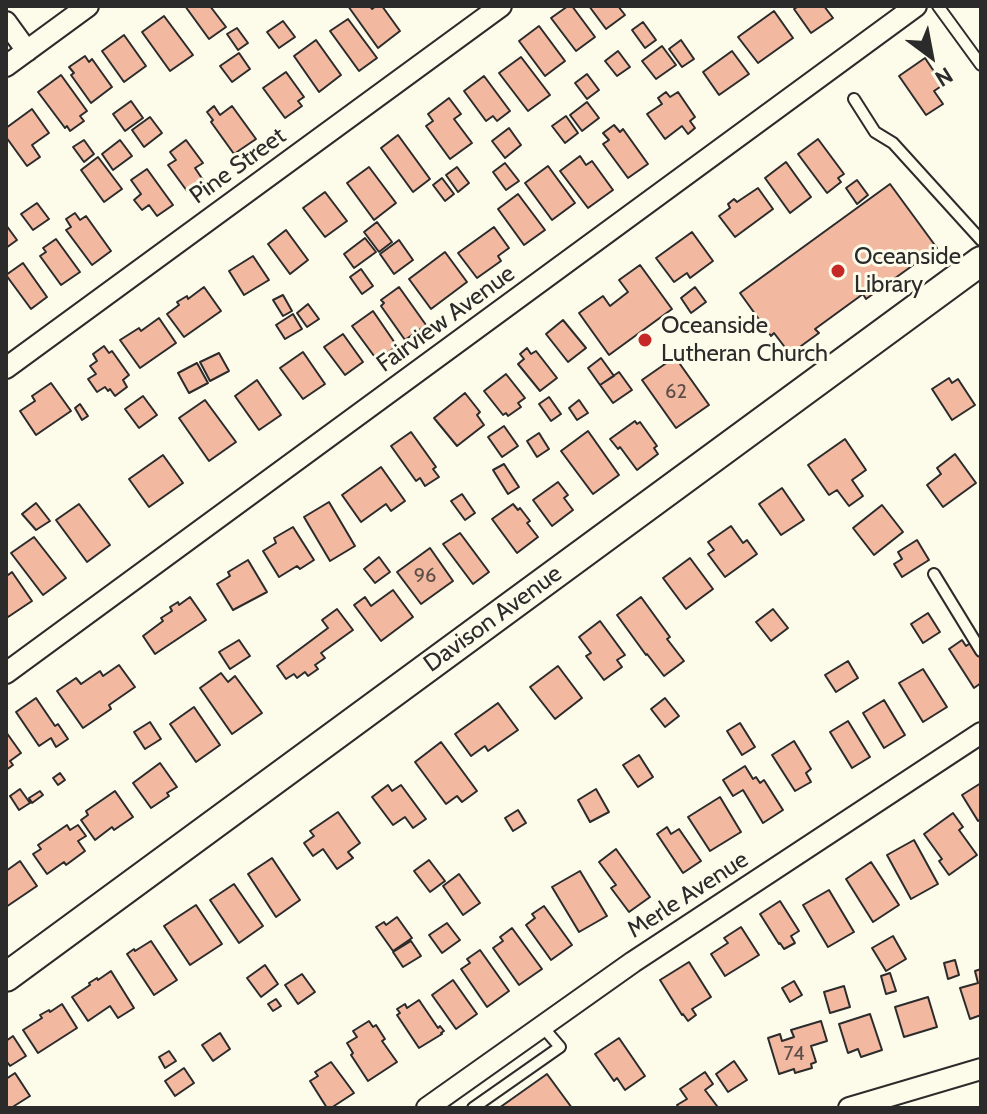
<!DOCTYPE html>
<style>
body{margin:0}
#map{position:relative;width:987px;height:1114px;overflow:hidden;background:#fdfbea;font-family:Cabin,sans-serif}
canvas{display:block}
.frame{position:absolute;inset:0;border:8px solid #2b2b2b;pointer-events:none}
.north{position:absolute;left:891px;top:16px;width:80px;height:80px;-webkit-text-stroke:6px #fdfbea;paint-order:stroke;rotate:148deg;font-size:22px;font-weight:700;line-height:32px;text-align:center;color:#2b2b2b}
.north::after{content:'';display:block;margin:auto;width:28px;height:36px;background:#2b2b2b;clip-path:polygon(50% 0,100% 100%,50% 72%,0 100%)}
</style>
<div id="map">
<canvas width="987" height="1114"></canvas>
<div class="frame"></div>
<div class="north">N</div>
</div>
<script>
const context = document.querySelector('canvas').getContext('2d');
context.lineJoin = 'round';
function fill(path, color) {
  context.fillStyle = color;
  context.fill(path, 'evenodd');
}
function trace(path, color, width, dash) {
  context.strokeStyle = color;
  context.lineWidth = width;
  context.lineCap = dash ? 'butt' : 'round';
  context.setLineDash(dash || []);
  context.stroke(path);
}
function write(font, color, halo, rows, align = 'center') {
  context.font = font + ' Cabin,sans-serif';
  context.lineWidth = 6;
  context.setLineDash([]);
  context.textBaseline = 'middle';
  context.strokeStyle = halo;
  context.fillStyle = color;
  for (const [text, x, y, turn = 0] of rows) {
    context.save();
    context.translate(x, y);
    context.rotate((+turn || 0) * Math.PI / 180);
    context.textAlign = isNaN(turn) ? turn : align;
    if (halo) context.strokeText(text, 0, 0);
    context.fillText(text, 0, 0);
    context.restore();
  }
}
const building = new Path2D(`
 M185 6H210L226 27 209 39Z
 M348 6H370L372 9 376 6H382L400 31 378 48Z
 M568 6H572L595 37 576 51 551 18Z
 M589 6H618L625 15 606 29Z
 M799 6H824L833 18 811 33 794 9Z
 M774 11 793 38 758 63 738 37Z
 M164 16 193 55 170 71 142 32Z
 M348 19 377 58 359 71 330 31Z
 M283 21 295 37 279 48 267 32Z
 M643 22 656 40 645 48 632 30Z
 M539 26 565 61 545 76 519 41Z
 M237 28 248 43 238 50 227 34Z
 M124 35 146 66 124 82 102 51Z
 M316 40 341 75 319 92 294 56Z
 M681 40 694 59 682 67 669 49Z
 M662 46 676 65 656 79 642 61Z
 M618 51 630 67 617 76 605 61Z
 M732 51 749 74 719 95 703 72Z
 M239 53 250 69 232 82 220 66Z
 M85 56 89 62 92 59 112 87 91 103 71 75 74 73 69 67Z
 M521 57 550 95 528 111 499 73Z
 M925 58 943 85 934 91 943 104 926 115 899 76Z
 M286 72 304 97 298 101 302 106 285 118 263 88Z
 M587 74 599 90 587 99 575 83Z
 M61 75 87 111 80 116 84 121 70 131 67 126 65 128 38 92Z
 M484 76 510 111 497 121 493 116 486 121 464 91Z
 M666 92 670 97 678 92 695 117 690 121 695 128 688 134 682 126 665 139 647 114 662 104 658 98Z
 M449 98 461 114 454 119 472 143 450 159 426 126 433 121 428 114Z
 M131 101 143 118 125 131 113 114Z
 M587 102 599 118 582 131 570 115Z
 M214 106 220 115 232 106 256 139 234 154 211 122 213 120 207 112Z
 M32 109 49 133 32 145 40 157 27 166 6 137V128Z
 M566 116 578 133 565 143 552 126Z
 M150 117 162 133 144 147 132 130Z
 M614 125 620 132 623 129 648 164 628 178 603 144 609 140 603 133Z
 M509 128 521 145 505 158 492 141Z
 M398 135 430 179 413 192 381 148Z
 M818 139 844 174 838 178 841 182 827 193 798 154Z
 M84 140 94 154 84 162 73 147Z
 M120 140 132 156 113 170 102 154Z
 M186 140 203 163 195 168 203 180 187 191 168 165 176 160 170 152Z
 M580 156 586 165 592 161 613 190 588 208 560 171Z
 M98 157 122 189 104 202 81 170Z
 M786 162 811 197 790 213 765 178Z
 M505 163 519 181 506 190 493 172Z
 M548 166 575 203 552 220 525 183Z
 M369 167 396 203 374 220 347 183Z
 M457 167 469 183 458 192 446 175Z
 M147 169 173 205 157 216 149 205 142 210 134 200 141 194 131 180Z
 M442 178 454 194 445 201 433 185Z
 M857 180 868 195 857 204 846 188Z
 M890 184 937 248 866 299 863 294 815 329 819 333 790 354 774 333 771 336 740 293Z
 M758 188 773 209 735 237 719 216 730 208 728 204 734 199 737 202Z
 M325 192 347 221 325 237 303 208Z
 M518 194 545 230 524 245 498 209Z
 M37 203 49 219 33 230 21 214Z
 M75 213 80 220 86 216 111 251 92 265 66 230 71 227 66 219Z
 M377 222 392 242 379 252 364 232Z
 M6 225 17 240 6 248Z
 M494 227 509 248 498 256 501 261 477 278 458 253Z
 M286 230 308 260 290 274 268 244Z
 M692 232 713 261 690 278 687 273 674 282 656 258Z
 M365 238 376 252 354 268 344 254Z
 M56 239 80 272 61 285 40 256 46 252 43 248Z
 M399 240 413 260 394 274 380 254Z
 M445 252 467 282 431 309 409 279Z
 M253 256 269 280 244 295 229 271Z
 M23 263 47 297 31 309 6 275Z
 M640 265 672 309 609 355 579 313 603 296 610 306 628 292 619 280Z
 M361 269 373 286 362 294 350 277Z
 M204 287 221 311 184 337 167 314 179 305 177 302 187 296 188 299Z
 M399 287 426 325 405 340 381 306 384 303 381 300Z
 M695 287 706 302 691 313 681 298Z
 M283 295 292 311 283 316 273 300Z
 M308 304 319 319 307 327 297 313Z
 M373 311 397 346 377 360 352 326Z
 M293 314 302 329 285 339 276 325Z
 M159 318 176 343 140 368 120 340 139 328 141 331Z
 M563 320 586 348 568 362 546 334Z
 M343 334 363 362 345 375 324 347Z
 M104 346 109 353 112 351 129 375 123 380 127 387 115 396 110 389 108 391 105 387 97 392 88 379 96 374 90 366 97 361 93 354Z
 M527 348 531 354 536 351 557 378 540 391 518 364 524 359 520 354Z
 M303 352 325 384 303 399 280 368Z
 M219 353 229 371 210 381 200 362Z
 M675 357 709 405 676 428 642 380Z
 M601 358 614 376 600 385 588 368Z
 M197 363 208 383 189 393 178 373Z
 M619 372 632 390 613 403 600 385Z
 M506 374 525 398 518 403 521 407 508 416 506 413 503 415 484 391Z
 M949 378 952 383 958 379 975 405 952 420 932 389Z
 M257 380 281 415 259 430 235 396Z
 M51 383 71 411 36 435 20 411 35 401 32 396Z
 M465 393 480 412 477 415 484 425 457 446 434 418Z
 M143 396 157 415 139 428 125 409Z
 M549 397 561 414 551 421 539 404Z
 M205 400 236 442 209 461 179 418Z
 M579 400 588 413 577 420 569 408Z
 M80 404 88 416 82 420 75 408Z
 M635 421 637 424 640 422 657 446 654 448 658 454 637 470 620 447 618 449 610 439Z
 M504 426 518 446 502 457 488 437Z
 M588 431 619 475 593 494 561 451Z
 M411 432 436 467 433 469 439 477 425 486 420 478 416 481 391 446Z
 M539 433 549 449 537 457 527 441Z
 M845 439 866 470 852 480 863 496 849 506 837 490 829 495 808 465Z
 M955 454 976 483 943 507 927 485 941 474 937 468Z
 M163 455 183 483 149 507 129 479Z
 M504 464 519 487 508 494 493 470Z
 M381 467 405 501 391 511 386 504 361 522 342 495Z
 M558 482 568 495 564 498 573 510 552 526 533 500Z
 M782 488 804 520 781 535 759 504Z
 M462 494 475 513 465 520 451 501Z
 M329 502 355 546 330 561 304 517Z
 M36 503 50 521 36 530 22 514Z
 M79 504 110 545 87 562 56 520Z
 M513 504 518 510 520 508 530 521 527 523 538 537 517 553 492 519Z
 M882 505 903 532 874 555 853 528Z
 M731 526 743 543 747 540 757 554 725 577 708 554 714 550 708 542Z
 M293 527 314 560 300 569 297 566 279 577 263 551 276 543 274 538Z
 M460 533 489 572 473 584 443 544Z
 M34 537 66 578 43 595 11 553Z
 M917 540 929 560 902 577 894 564 902 559 898 552Z
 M430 548 453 581 421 604 397 572Z
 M379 557 390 572 375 583 364 569Z
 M690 558 713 589 686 609 663 578Z
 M248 560 267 592 233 610 217 584 230 576 228 572Z
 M12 572 32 601 8 617 6 614V574L8 575Z
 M393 590 413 617 381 641 354 605 365 597 371 606Z
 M190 597 206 620 155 654 143 636 163 621 161 618 172 611 170 607 178 602 179 605Z
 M641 597 670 637 667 639 684 661 664 676 647 654 646 655 617 615Z
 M337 609 353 630 321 653 325 658 315 665 318 669 308 676 305 672 297 678 294 674 286 679 277 666 328 628 322 620Z
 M773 609 788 628 771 641 756 622Z
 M928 613 940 632 923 643 911 624Z
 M600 621 625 655 617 660 622 667 604 680 586 656 591 653 579 637Z
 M239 640 250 656 230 669 219 652Z
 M962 640 966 646 972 642 981 656V683L974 688 949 649Z
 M848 661 858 678 836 692 825 675Z
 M119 665 135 687 109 705 111 709 83 728 57 691 76 678 81 684 100 671 103 676Z
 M558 666 582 698 555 719 530 687Z
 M923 669 947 707 923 722 899 683Z
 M221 673 228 682 235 676 262 713 232 734 200 688Z
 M36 698 55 726 58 724 68 739 56 747 51 738 39 746 16 712Z
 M665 698 679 716 665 727 651 709Z
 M884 700 905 735 884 748 863 713Z
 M498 703 518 730 488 751 485 746 471 756 455 734Z
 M194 707 220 745 196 762 170 724Z
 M848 721 870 757 852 768 830 732Z
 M150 722 161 739 145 749 134 732Z
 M740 723 755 747 742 755 727 731Z
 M6 732 21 753 10 761 13 765 6 770Z
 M794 741 811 769 806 773 811 782 795 791 772 755Z
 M441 742 477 791 462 802 457 796 446 804 415 762Z
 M639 755 653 777 638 787 623 765Z
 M160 763 177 787 167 793 169 796 151 808 133 783Z
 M745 766 753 779 756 777 760 783 764 780 783 810 763 823 743 790 733 796 723 780Z
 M60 773 65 780 58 785 53 778Z
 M981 783V819L978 821 962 795Z
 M388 785 392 791 401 785 426 819 413 828 405 817 393 825 372 797Z
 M20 789 30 803 19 810 10 796Z
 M596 789 609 812 590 822 578 800Z
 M40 791 43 795 32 803 29 798Z
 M115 791 133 817 114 830 112 827 95 840 81 820 88 815 86 811Z
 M720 797 741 832 710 851 688 817Z
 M518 810 526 823 513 831 505 818Z
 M338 812 360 843 348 852 353 858 337 869 323 849 313 856 304 843 314 836 310 831Z
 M953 813 963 827 959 830 977 855 949 875 939 861 942 859 924 834Z
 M67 825 70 830 78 825 86 836 78 841 85 851 66 865 64 862 47 874 33 854 41 849 38 845Z
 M667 827 671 834 679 829 701 861 683 873 657 834Z
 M914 840 938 884 911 899 887 855Z
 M616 849 650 897 629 912 611 888 616 885 599 862Z
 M272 858 300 900 276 917 248 874Z
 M429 860 445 881 430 892 414 871Z
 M20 861 37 886 6 907V871Z
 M871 862 899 905 873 922 846 879Z
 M580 871 607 916 579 932 552 887Z
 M459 874 480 903 463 915 443 886Z
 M234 884 263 926 239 943 210 900Z
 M829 890 854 932 828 947 803 905Z
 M780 901 799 931 791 936 795 943 784 949 780 943 779 944 760 914Z
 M196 905 222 944 190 965 164 926Z
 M544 906 572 945 551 960 526 925 535 918 532 914Z
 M397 917 412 938 393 951 376 927 384 922 386 925Z
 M447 923 460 940 442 953 429 935Z
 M741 927 759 955 725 976 711 954 728 943 724 938Z
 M512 928 542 969 519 985 493 948 503 941 500 937Z
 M893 936 906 959 886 971 872 948Z
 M151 941 177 980 154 995 127 954 134 949 135 951Z
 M411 941 421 956 403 967 393 952Z
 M480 950 509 991 487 1007 461 969 470 963 467 959Z
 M955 960 959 975 948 979 944 963Z
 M689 962 711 997 692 1009 696 1015 688 1021 683 1014 682 1015 660 980Z
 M265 965 278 984 261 997 247 978Z
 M981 969V1015L970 1019 960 988 978 983 975 971Z
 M111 971 134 1008 118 1018 110 1006 88 1021 72 997 90 985 89 983 97 978 98 980Z
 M890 973 896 991 886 994 881 976Z
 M302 974 315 992 298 1004 285 985Z
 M453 980 477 1014 456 1029 432 995Z
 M794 981 802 995 790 1002 782 988Z
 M844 986 850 1007 830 1013 824 992Z
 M928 997 937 1027 904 1037 895 1007Z
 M276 999 281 1006 273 1011 268 1004Z
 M419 1000 438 1028 440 1026 444 1031 441 1033 442 1034 419 1048 397 1015 400 1013 397 1009 405 1004 407 1008Z
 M62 1004 77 1028 38 1053 23 1030 42 1018 40 1015 49 1010 50 1012Z
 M870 1014 882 1050 861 1057 858 1049 848 1053 839 1024Z
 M369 1021 373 1027 376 1025 385 1039 382 1041 397 1062 368 1081 351 1055 353 1053 347 1043 357 1037 353 1031Z
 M821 1021 827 1041 811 1046 816 1062 811 1064 812 1068 795 1073 794 1069 779 1074 768 1038 780 1034 782 1041 794 1037 791 1030Z
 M220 1033 230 1049 213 1061 202 1045Z
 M13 1036 26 1056 10 1066 8 1063 6 1065V1041Z
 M619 1038 645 1076 625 1090 617 1078 614 1081 595 1054Z
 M169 1051 176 1061 165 1068 159 1057Z
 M734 1061 747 1080 728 1092 716 1074Z
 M331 1062 354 1093 331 1108H327L310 1081 318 1076 315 1072Z
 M184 1068 194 1083 175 1096 165 1081Z
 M705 1072 713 1084 705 1090 717 1106 715 1108H679L677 1105 687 1099 680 1089Z
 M15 1073 30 1096 11 1108H6V1079Z
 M547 1074 572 1108H499Z`);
const service = new Path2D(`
 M938 6 981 65
 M854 99 875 132 893 143 981 240
 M934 574 981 651
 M473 1108 560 1047 542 1026`);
const minor = new Path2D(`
 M6 22 27 51
 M6 66 88 6
 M6 368 501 6
 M6 673 916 6
 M427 1108 633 962 981 733
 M849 1108 981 1069`);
const secondary = new Path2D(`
 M6 977 981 261`);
const markers = [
 [838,271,8,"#c62828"],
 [645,340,8,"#c62828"]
];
const numberNames = [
 ["62",676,392],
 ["96",425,576],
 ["74",794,1054]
];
const streetNames = [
 ["Pine Street",238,166,-36],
 ["Fairview Avenue",446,319,-36],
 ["Davison Avenue",493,619,-36],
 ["Merle Avenue",688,895,-33]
];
const poiNames = [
 ["Oceanside",854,257],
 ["Library",854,285],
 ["Oceanside",661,326],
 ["Lutheran Church",661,354]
];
fill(building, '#f2b8a0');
trace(building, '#2b2b2b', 2);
trace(service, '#2b2b2b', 14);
trace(minor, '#2b2b2b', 24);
trace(secondary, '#2b2b2b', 32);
trace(service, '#fdfbea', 10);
trace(minor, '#fdfbea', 20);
trace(secondary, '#fdfbea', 28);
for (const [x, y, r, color] of markers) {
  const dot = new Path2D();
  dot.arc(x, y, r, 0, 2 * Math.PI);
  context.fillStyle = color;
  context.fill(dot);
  trace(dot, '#fdfbea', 3);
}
write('20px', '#5d4e48', null, numberNames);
write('24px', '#2b2b2b', '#fdfbea', streetNames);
write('24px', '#2b2b2b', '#fdfbea', poiNames, 'left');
</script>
